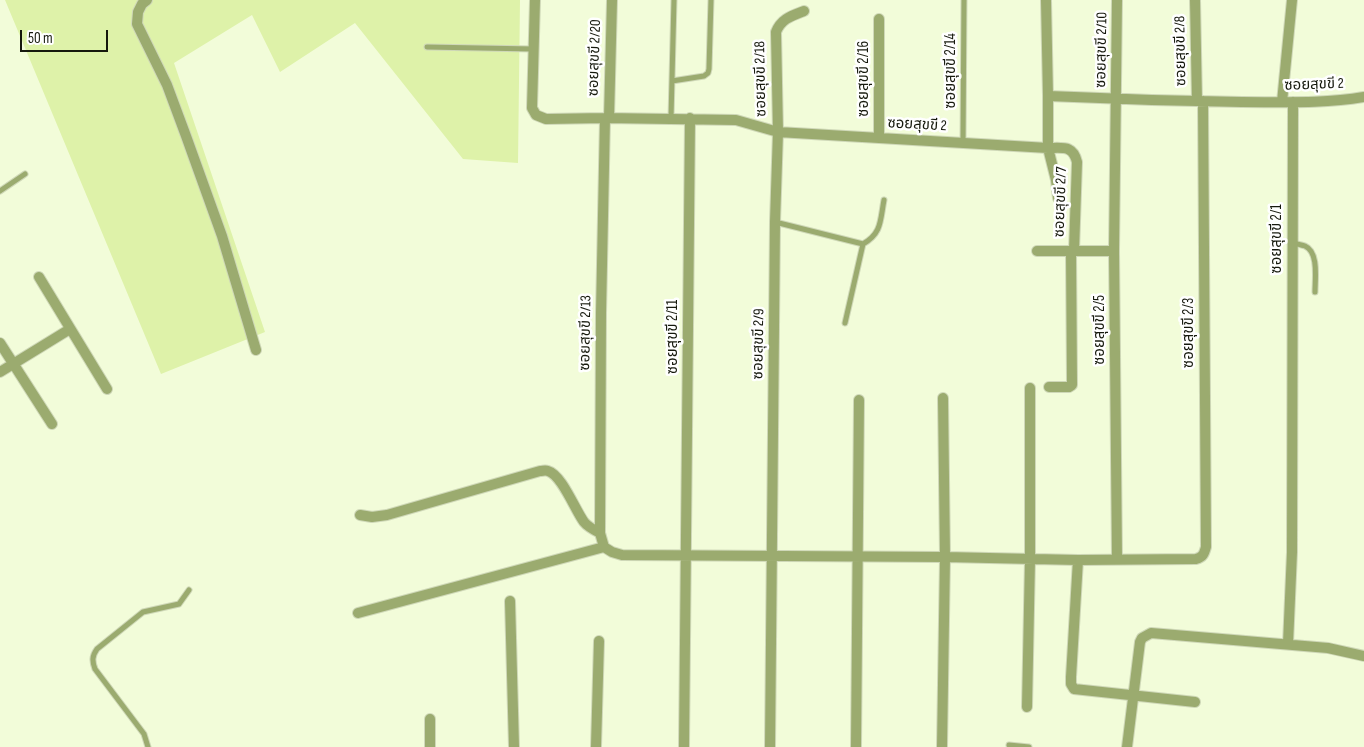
<!DOCTYPE html>
<meta charset="utf-8">
<style>
body{margin:0}
#map{position:relative;width:1364px;height:747px;overflow:hidden;background:#f2fcd9;font-family:"Sofia Sans Condensed",sans-serif}
canvas{display:block}
.scale{position:absolute;left:20px;top:30px;width:88px;height:22px;box-sizing:border-box;border:2px solid #16190d;border-top:0;padding-left:6px;font-size:15px;line-height:18px;white-space:nowrap;color:#16190d;-webkit-text-stroke:4px #fff;paint-order:stroke}
</style>
<div id="map">
<canvas width="1364" height="747"></canvas>
<div class="scale">50 m</div>
</div>
<script>
const context = document.querySelector('canvas').getContext('2d');
context.lineJoin = 'round';
function fill(path, color) {
  context.fillStyle = color;
  context.fill(path, 'evenodd');
}
function trace(path, color, width, dash) {
  context.strokeStyle = color;
  context.lineWidth = width;
  context.lineCap = dash ? 'butt' : 'round';
  context.setLineDash(dash || []);
  context.stroke(path);
}
function write(font, color, halo, rows, align = 'center') {
  context.font = font + ' "Sofia Sans Condensed","Noto Sans Thai",sans-serif';
  context.lineWidth = 5;
  context.setLineDash([]);
  context.textBaseline = 'middle';
  context.strokeStyle = halo;
  context.fillStyle = color;
  for (const [text, x, y, turn = 0] of rows) {
    context.save();
    context.translate(x, y);
    context.rotate((+turn || 0) * Math.PI / 180);
    context.textAlign = isNaN(turn) ? turn : align;
    if (halo) context.strokeText(text, 0, 0);
    context.fillText(text, 0, 0);
    context.restore();
  }
}
const green = new Path2D(`
 M5 0H520L518 163 463 159 355 23 280 72 252 15 174 63 265 332 161 374Z`);
const service = new Path2D(`
 M427 47 533 49
 M672 81 704 76 708 73 709 69 711 0
 M671 118 674 0
 M963 143 964 0
 M0 191 25 174
 M775 222 863 244 845 323
 M1293 243C1297 244 1302 245 1305 246 1319 252 1315 279 1315 292
 M863 244C882 233 880 221 884 200
 M1009 745 1029 747
 M148 747 144 734 95 669C92 661 92 656 97 649L143 612 179 604 189 590`);
const minor = new Path2D(`
 M147 0 142 4 138 12 137 24 167 85 186 136 222 236 256 350
 M535 0 532 108 536 115 546 119 605 118 736 120 778 132 1048 148V96C1113 99 1178 101 1242 102 1283 102 1324 104 1364 97
 M1046 0 1048 96
 M1195 0 1197 101
 M1282 102 1292 0
 M609 118 612 0
 M879 138V19
 M1058 198 1056 180 1048 148C1063 148 1073 145 1077 162L1074 251
 M1037 251H1114
 M39 277 107 389
 M0 343 52 424
 M0 372 70 329
 M1049 387H1069L1072 385 1071 251
 M360 515 372 517 387 515 540 471C543 471 545 470 548 471 562 475 575 510 584 522 588 527 594 530 600 533
 M604 547 600 533 601 313 605 118
 M1117 559 1114 251 1117 0
 M1078 560 1071 677V684L1074 689 1195 702
 M510 601 514 747
 M358 613 604 547 612 552 622 555 945 557 1078 560 1196 559C1203 557 1204 554 1206 547L1203 101
 M1288 644 1292 552 1293 102
 M1027 707 1030 559V388
 M430 747V719
 M596 747 599 641
 M684 747 690 118
 M770 747 775 222 778 132 776 32C781 19 791 16 804 11
 M856 747 859 400
 M942 747 945 557 943 398
 M1127 747 1140 642 1142 638 1151 633 1328 648 1364 656`);
const streetNames = [
 ["ซอยสุขขี 2/10",1102,50,-89],
 ["ซอยสุขขี 2/8",1181,51,-91],
 ["ซอยสุขขี 2/20",595,58,-88],
 ["ซอยสุขขี 2/14",951,71,-90],
 ["ซอยสุขขี 2/18",761,79,-91],
 ["ซอยสุขขี 2/16",864,79,-90],
 ["ซอยสุขขี 2",1314,85,-2],
 ["ซอยสุขขี 2",917,125,3],
 ["ซอยสุขขี 2/7",1061,202,-88],
 ["ซอยสุขขี 2/1",1277,239,-90],
 ["ซอยสุขขี 2/5",1100,330,-90],
 ["ซอยสุขขี 2/13",586,333,-89],
 ["ซอยสุขขี 2/3",1189,333,-90],
 ["ซอยสุขขี 2/11",673,337,-90],
 ["ซอยสุขขี 2/9",759,344,-89]
];
fill(green, '#def2a9');
trace(service, '#cfd8b8', 7);
trace(minor, '#cfd8b8', 12);
trace(service, '#9bab6f', 5);
trace(minor, '#9bab6f', 10);
write('15px', '#16190d', '#fff', streetNames);
</script>
